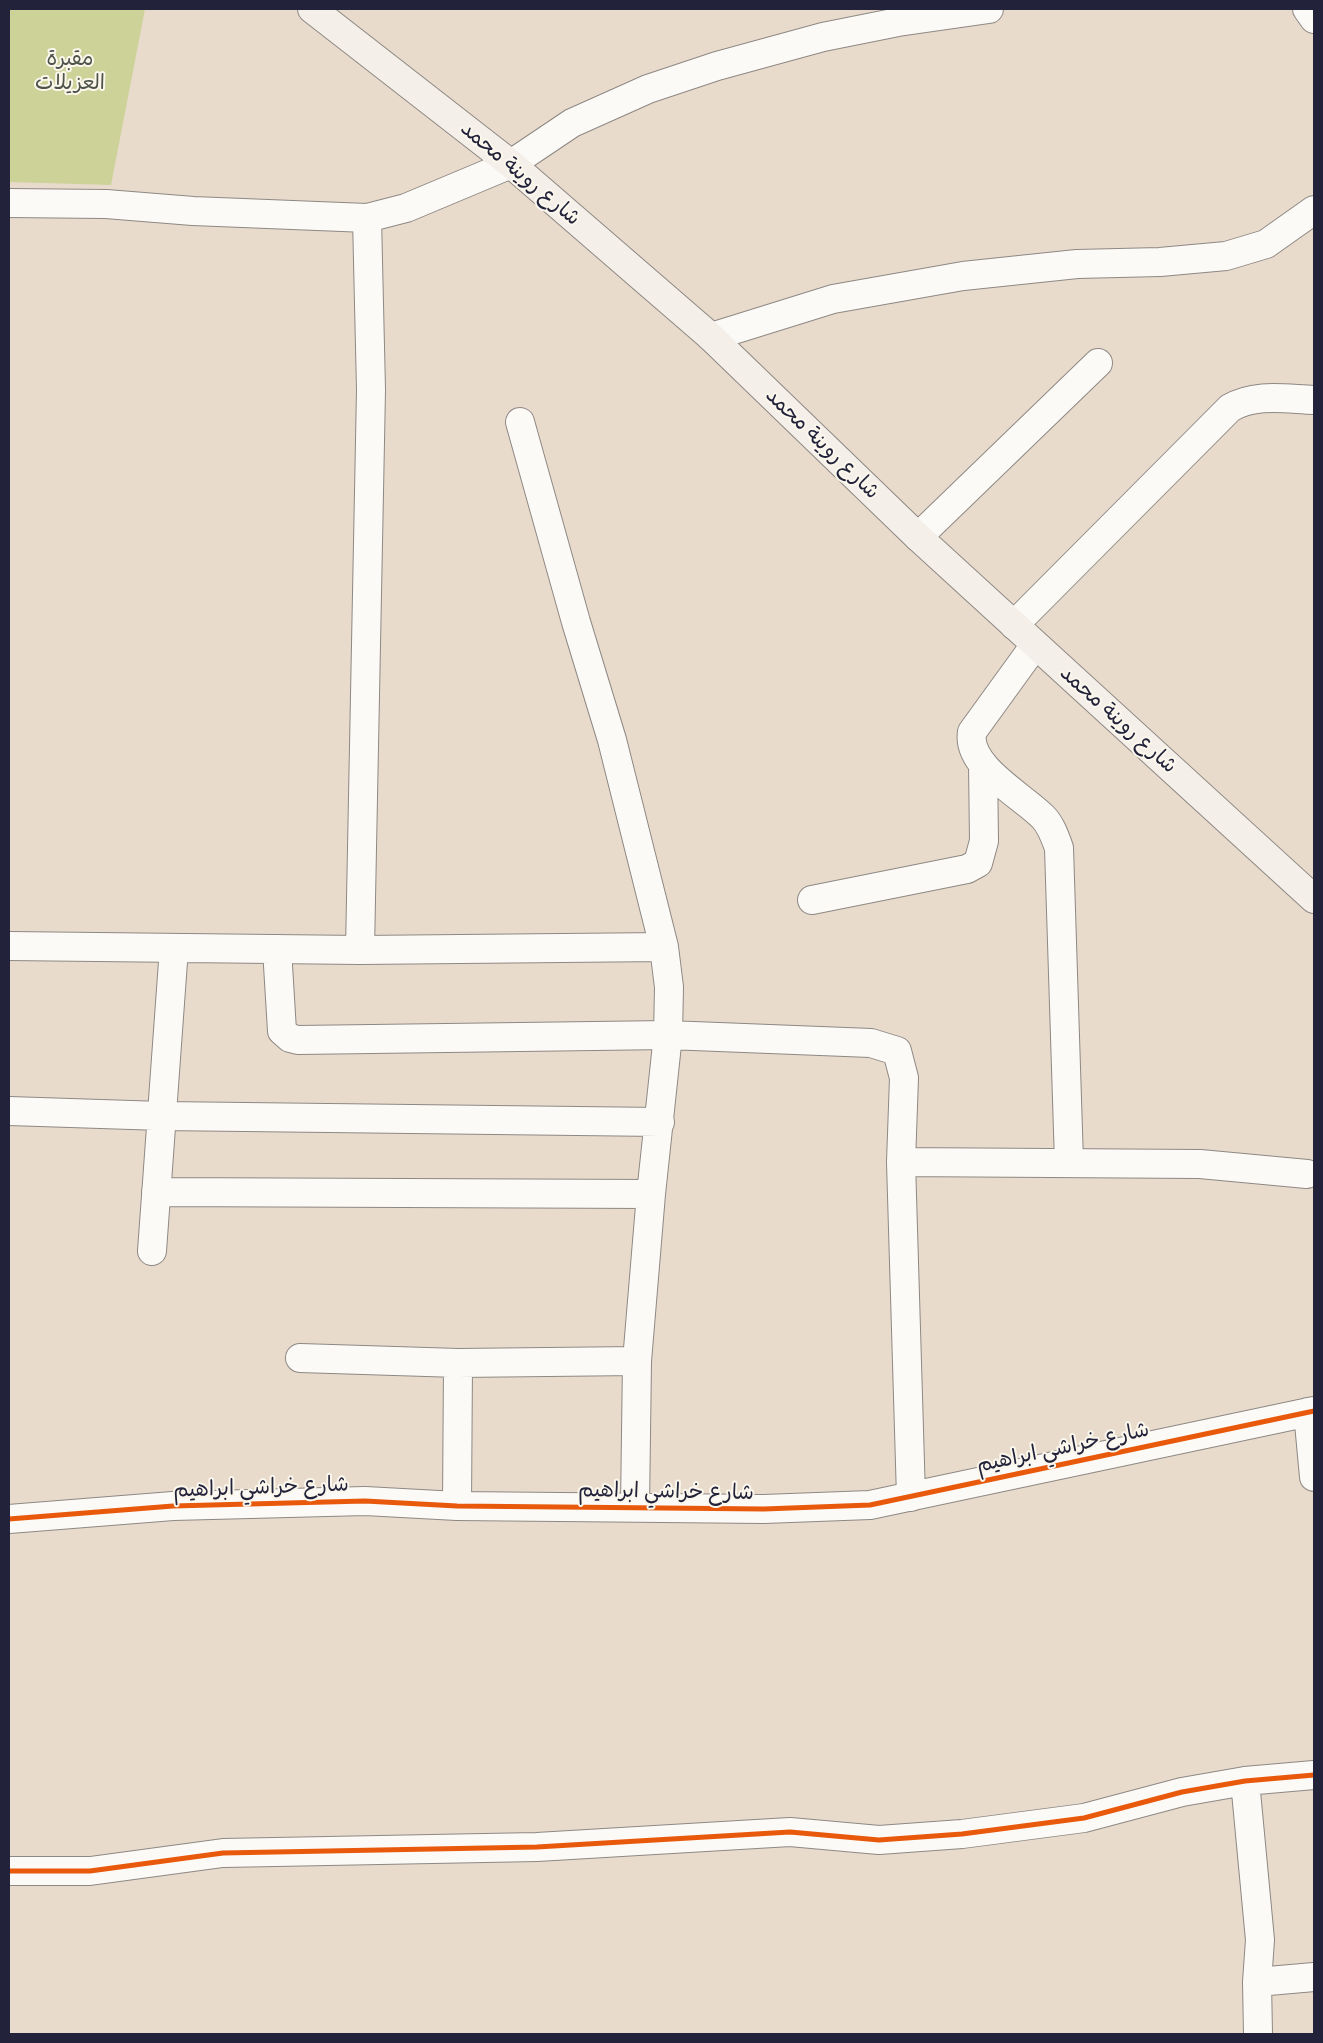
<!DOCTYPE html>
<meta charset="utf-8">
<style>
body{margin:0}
#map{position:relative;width:1323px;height:2043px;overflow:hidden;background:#e8dbcc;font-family:Caveat,sans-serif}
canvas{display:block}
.frame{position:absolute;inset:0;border:10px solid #22223b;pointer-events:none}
</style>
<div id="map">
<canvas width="1323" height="2043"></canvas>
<div class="frame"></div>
</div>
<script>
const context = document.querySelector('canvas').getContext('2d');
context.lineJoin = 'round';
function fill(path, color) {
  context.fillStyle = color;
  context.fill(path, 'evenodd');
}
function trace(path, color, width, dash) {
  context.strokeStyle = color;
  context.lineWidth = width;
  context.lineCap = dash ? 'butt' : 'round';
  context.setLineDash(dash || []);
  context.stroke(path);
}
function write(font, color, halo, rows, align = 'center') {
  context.font = font + ' Caveat,"Playpen Sans Arabic",sans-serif';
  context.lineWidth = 4;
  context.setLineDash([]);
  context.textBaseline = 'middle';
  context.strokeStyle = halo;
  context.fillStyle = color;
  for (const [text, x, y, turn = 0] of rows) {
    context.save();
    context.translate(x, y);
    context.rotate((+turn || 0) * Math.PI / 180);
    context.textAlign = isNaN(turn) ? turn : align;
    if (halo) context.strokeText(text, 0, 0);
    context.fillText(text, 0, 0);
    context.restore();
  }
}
const green = new Path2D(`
 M9 9H145L111 185 9 182Z`);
const street = new Path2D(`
 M1307 9 1314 19
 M9 203 106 204 193 211 367 218 406 208 511 164 572 123 648 89 717 66 823 37 898 22 989 9
 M711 337 833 299 963 276 1077 264 1160 262 1226 256 1266 244 1314 210
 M520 422 576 622 612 740 664 947 669 987 668 1035 651 1194 637 1361 635 1507
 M918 537 1098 363
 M1014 625 1230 408C1256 393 1285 399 1314 400
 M1035 645 972 732C966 766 1021 795 1043 817 1051 825 1055 837 1059 848L1069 1162
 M812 900 967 869 978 863 984 841 983 765
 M9 946 360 950 664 947
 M277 949 282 1031 290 1038 298 1040 668 1035 871 1043 897 1051 904 1078 901 1162 911 1497
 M360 950 371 390 367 218
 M9 1111 162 1116 660 1122
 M901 1162 1200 1164 1307 1174
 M156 1192 651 1194
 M152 1251 174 948
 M300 1358 458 1363 637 1361
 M1308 1412 1314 1477
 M457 1506 458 1363
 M9 1519 173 1506 365 1501 457 1506 764 1509 870 1505 1314 1411
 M1245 1781 1260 1940 1257 1982 1258 2034
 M9 1871H90L223 1853 537 1847 790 1832 879 1840 962 1834 1084 1818 1182 1792 1245 1781 1314 1775
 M1257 1982 1314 1977`);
const secondary = new Path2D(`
 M312 9 511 164 711 337 918 537 1314 899`);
const cycleway = new Path2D(`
 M9 1519 173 1506 365 1501 457 1506 764 1509 870 1505 1314 1411
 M9 1871H90L223 1853 537 1847 790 1832 879 1840 962 1834 1084 1818 1182 1792 1245 1781 1314 1775`);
const parkNames = [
 ["مقبرة",70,59],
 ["العزيلات",70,83]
];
const streetNames = [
 ["شارع روينة محمد",520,174,40],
 ["شارع روينة محمد",822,444,44],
 ["شارع روينة محمد",1118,720,42],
 ["شارع خراشي ابراهيم",1063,1448,-12],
 ["شارع خراشي ابراهيم",261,1488,-2],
 ["شارع خراشي ابراهيم",666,1492,1]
];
fill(green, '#ccd298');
trace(street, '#8e8884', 30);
trace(secondary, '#8e8884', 30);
trace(street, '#fcfaf7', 28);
trace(secondary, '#f4efe9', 28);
trace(cycleway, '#e8590c', 5);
write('21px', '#4e544a', '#fbf7ec', parkNames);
write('21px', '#22223b', '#fbf7ec', streetNames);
</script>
